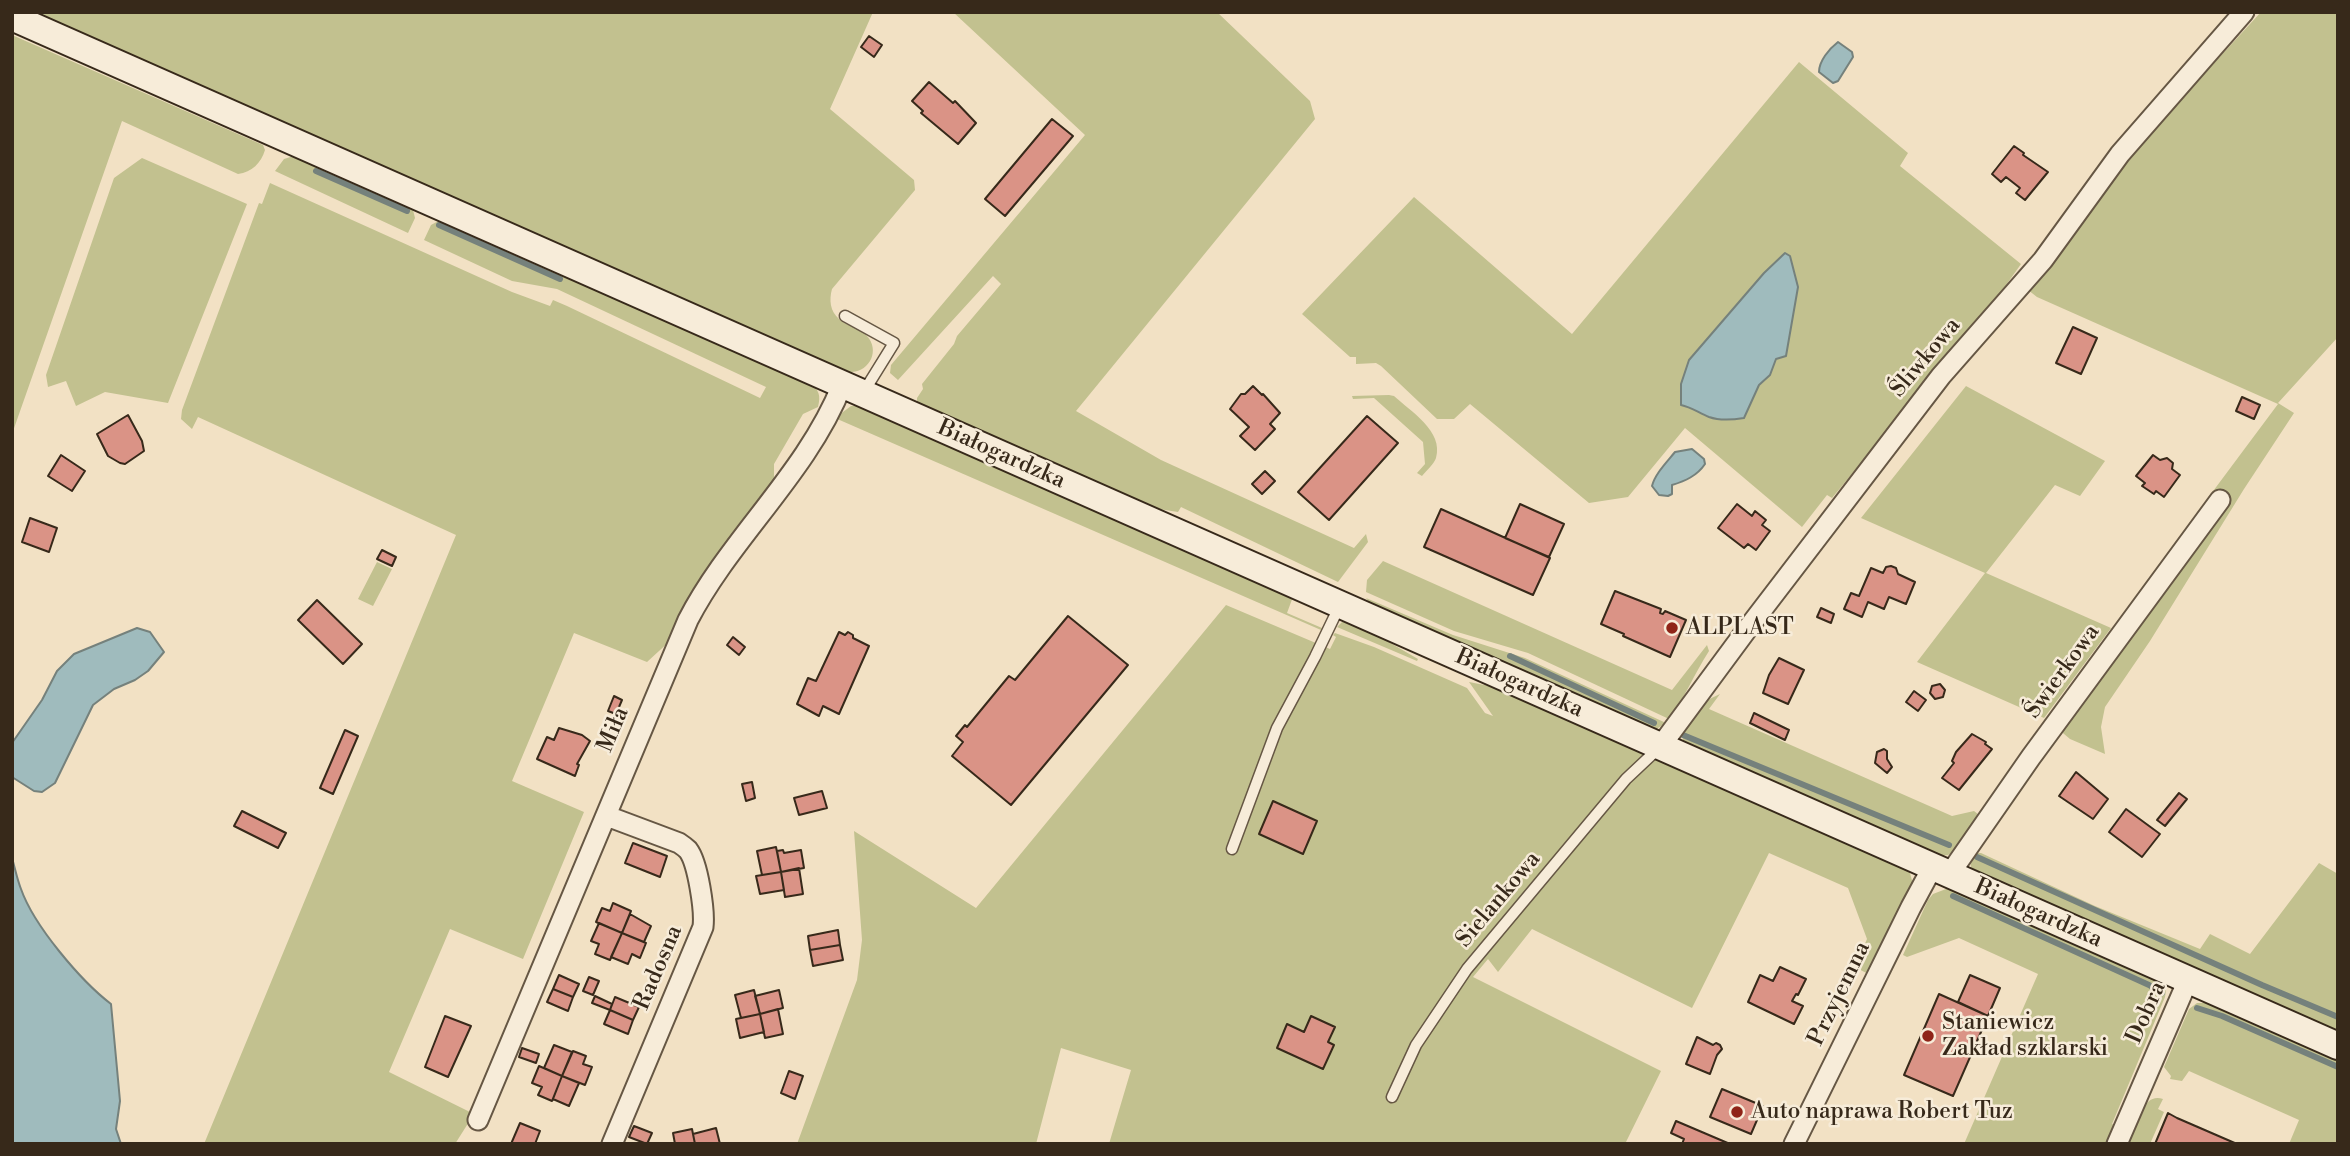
<!DOCTYPE html>
<meta charset="utf-8">
<style>
body{margin:0}
#map{position:relative;width:2350px;height:1156px;overflow:hidden;background:#f2e1c4;font-family:"Libre Bodoni",serif}
canvas{display:block}
.frame{position:absolute;inset:0;border:14px solid #37291a;pointer-events:none}
</style>
<div id="map">
<canvas width="2350" height="1156"></canvas>
<div class="frame"></div>
</div>
<script>
const context = document.querySelector('canvas').getContext('2d');
context.lineJoin = 'round';
function fill(path, color) {
  context.fillStyle = color;
  context.fill(path, 'evenodd');
}
function trace(path, color, width, dash) {
  context.strokeStyle = color;
  context.lineWidth = width;
  context.lineCap = dash ? 'butt' : 'round';
  context.setLineDash(dash || []);
  context.stroke(path);
}
function write(font, color, halo, rows, align = 'center') {
  context.font = font + ' "Libre Bodoni",serif';
  context.lineWidth = 5;
  context.setLineDash([]);
  context.textBaseline = 'middle';
  context.strokeStyle = halo;
  context.fillStyle = color;
  for (const [text, x, y, turn = 0] of rows) {
    context.save();
    context.translate(x, y);
    context.rotate((+turn || 0) * Math.PI / 180);
    context.textAlign = isNaN(turn) ? turn : align;
    if (halo) context.strokeText(text, 0, 0);
    context.fillText(text, 0, 0);
    context.restore();
  }
}
const green = new Path2D(`
 M26 12H873L830 109 914 180 915 190 832 289C829 300 830 311 839 319 847 327 860 327 867 336 880 350 870 371 852 372 847 373 841 371 836 371Z
 M953 12H1217L1310 101 1315 119 1076 411 1161 460 1354 548 1366 534 1368 542 1338 582 1181 507 1178 512 1140 506 917 404V398L923 389 922 384 954 344 957 336 1001 284 993 276 898 380 890 373 891 365 1085 135Z
 M2261 12H2338V337L2278 403 2294 413 2244 489 2150 641 2105 707 2101 727 2105 754 2070 739 2057 728 2200 518 2196 514 2278 404 2037 297 2028 290 2125 160Z
 M12 35 263 145 265 150C261 163 252 172 238 174L122 121 12 434Z
 M1799 62 1908 153 1900 166 2021 264 1994 302 1832 498 1827 495 1802 527 1685 428 1628 497 1589 503 1470 404 1454 419H1437L1381 366 1376 363 1356 364V357H1350L1302 314 1414 197 1572 334Z
 M297 155 411 202 415 218 408 233 275 171 284 159Z
 M142 158 247 204 168 403 105 392 76 406 66 381 48 387 46 375 114 178Z
 M270 183 512 292 550 306 553 300 567 306 760 398 766 387 557 289 512 281 424 240 431 225 442 219 810 383C819 390 821 395 818 407L803 414 774 464V483L762 500 759 498 696 587 671 640 647 662 574 633 512 781 584 812 523 959 450 929 389 1072 474 1114 455 1144H204L456 535 198 417 192 429 181 419 182 410 259 203 262 204Z
 M1966 386 2105 461 2080 496 2055 485 1986 573 2111 628 2044 718 1917 662 1985 573 1861 518Z
 M1389 395 1394 396C1410 411 1444 431 1436 458 1434 464 1427 470 1422 476L1417 473 1425 464 1423 442 1374 398 1353 399 1352 396Z
 M851 406H860L1294 594 1287 613 1322 628 1321 630 835 418Z
 M1383 561 1672 690 1707 645 1709 651C1694 674 1685 698 1669 719L1528 653 1454 631 1366 592 1367 580Z
 M377 562 392 569 373 606 358 599Z
 M1366 598 1453 635 1525 658 1666 723 1655 730 1375 610Z
 M1226 605 1330 649 1336 637 1333 635 1335 633 1374 647 1467 688 1485 713 1493 716 1469 682 1510 690 1908 866 1913 884 1870 975 1855 967 1867 939 1848 888 1769 853 1692 1008 1532 929 1498 972 1488 959 1473 977 1661 1071 1625 1144H1109L1131 1070 1061 1048 1036 1144H797L857 980 862 940 854 831 976 908Z
 M1349 619 1418 659 1417 661 1337 627 1343 621 1347 622Z
 M1720 694 1709 709 1952 816 1974 811 1979 815 1954 851 1948 855 1940 856 1689 749 1683 740 1682 730 1699 704Z
 M1975 853H1981L2095 906 2200 949 2210 934 2250 954 2319 863 2338 874V1036L1972 870 1969 859Z
 M1946 889H1955L2159 977 2158 981 2166 990 2165 997 2112 1124 2133 1133C2140 1118 2144 1093 2163 1099L2158 1109 2164 1112 2150 1144H1964L2038 974 1959 938 1907 957 1903 955 1928 900 1933 894Z
 M2209 999 2338 1056V1144H2289L2299 1120 2189 1071 2182 1081 2170 1079 2171 1076 2164 1067 2189 1009 2197 1003H2208Z`);
const water = new Path2D(`
 M1838 42 1852 52 1853 57 1838 81 1833 83 1819 72C1819 61 1829 49 1838 42Z
 M1785 253 1790 256 1798 287 1786 356 1776 359 1770 375 1759 385 1744 418C1732 420 1720 421 1709 417 1699 413 1691 407 1681 405V384L1689 360 1764 273Z
 M1692 449 1704 459 1705 464C1697 476 1685 481 1672 485V494L1668 496 1659 495 1652 486C1655 474 1666 463 1675 452Z
 M137 628 150 632 164 652 148 671 135 680 114 689 93 705 55 783 42 792 34 791 12 777V743L42 700 57 671 74 654Z
 M12 858C15 868 17 879 21 889 34 926 81 981 111 1004L120 1101 116 1129 121 1144H12Z`);
const stream = new Path2D(`
 M316 171 407 211
 M439 225 560 279
 M1510 656 1654 723
 M1683 735 1949 845
 M1977 857 2262 985 2338 1017
 M1953 896 2149 985 2162 993
 M2197 1008 2222 1016 2338 1067`);
const building = new Path2D(`
 M869 36 882 45 874 57 861 47Z
 M929 82 953 103 955 101 976 123 958 144 921 113 923 111 912 101Z
 M1052 119 1073 136 1005 216 985 199Z
 M2014 146 2024 153 2023 155 2048 172 2025 200 2016 193 2020 188 2006 177 2001 182 1992 174Z
 M2073 327 2097 338 2081 374 2056 363Z
 M1253 386 1262 395 1263 394 1280 413 1270 424 1275 429 1255 450 1240 436 1249 427 1230 409 1241 394H1245Z
 M2242 397 2260 405 2254 419 2236 411Z
 M128 415 142 441 144 451 125 464 120 463 108 456 97 434Z
 M1367 416 1398 443 1329 520 1298 492Z
 M61 455 85 471 72 491 48 476Z
 M2153 455 2160 460 2167 458 2173 463 2172 469 2180 475 2164 497 2156 491 2154 494 2142 486 2145 483 2136 476Z
 M1265 471 1275 481 1262 494 1252 484Z
 M1520 504 1564 524 1549 557 1505 538Z
 M1737 504 1752 516 1755 511 1766 520 1762 525 1770 531 1756 550 1748 544 1744 548 1718 528Z
 M1441 509 1550 558 1533 595 1424 547Z
 M30 518 57 528 49 552 22 542Z
 M382 550 396 557 392 566 377 559Z
 M1891 566 1896 568 1898 574 1915 582 1906 604 1889 597 1884 609 1868 602 1862 617 1844 609 1851 593 1859 596 1871 568 1883 573 1886 567Z
 M1615 591 1661 609 1660 613 1663 614 1665 611 1686 620 1670 657 1623 636 1624 634 1601 624Z
 M317 600 362 644 343 664 298 620Z
 M1821 608 1834 614 1831 623 1817 617Z
 M1068 616 1128 665 1011 805 952 756 963 742 956 736 965 725 967 727 1009 676 1015 680Z
 M839 632 845 635 848 632 853 635V638L869 646 839 714 823 706 819 716 797 704 808 678 816 681Z
 M733 637 745 647 739 655 727 645Z
 M1779 658 1804 670 1788 704 1763 693 1769 675Z
 M1940 684 1945 690 1943 697 1935 699 1930 693 1932 686Z
 M1914 691 1926 700 1918 711 1906 702Z
 M614 696 622 700 616 714 608 711Z
 M1754 713 1789 730 1785 740 1750 723Z
 M559 728 582 735 590 741 577 764 579 765 575 776 537 759 547 737 554 740Z
 M345 730 358 736 333 794 320 788Z
 M1972 734 1986 742 1985 744 1992 749 1959 790 1942 778 1954 763 1952 761 1956 752Z
 M1884 749 1887 751V759L1892 767 1887 773 1875 763 1877 752Z
 M2076 772 2108 799 2093 819 2059 796Z
 M752 782 755 798 746 801 742 784Z
 M822 791 827 808 799 815 794 798Z
 M2179 793 2187 799 2165 826 2157 820Z
 M1273 801 1317 821 1303 854 1259 834Z
 M2126 809 2160 834 2142 857 2109 832Z
 M242 811 286 833 278 848 234 826Z
 M633 843 667 856 660 877 625 863Z
 M776 847 781 872 762 875 757 851Z
 M783 850 784 853 801 850 804 868 781 872 777 851Z
 M799 868 803 894 785 897 781 872Z
 M781 872 784 890 760 894 756 876Z
 M613 903 631 911 622 933 596 922 602 908 610 911Z
 M630 914 651 926 644 942 622 933Z
 M599 923 622 933 610 960 595 954 599 944 591 941Z
 M838 930 840 945 810 950 808 936Z
 M622 933 646 943 640 958 632 954 628 964 611 957Z
 M840 945 843 960 813 966 810 950Z
 M1780 967 1806 979 1798 995 1796 994 1792 1001 1803 1006 1794 1024 1748 1002 1760 975 1773 981Z
 M559 975 579 984 573 997 553 989Z
 M1970 975 2000 988 1988 1016 1958 1002Z
 M589 977 599 981 593 995 583 991Z
 M553 989 573 997 568 1011 547 1002Z
 M754 990 760 1014 741 1018 735 995Z
 M779 990 783 1008 760 1014 755 996Z
 M1939 994 1988 1016 1953 1096 1904 1075Z
 M595 996 612 1004 610 1010 592 1003Z
 M615 997 639 1007 633 1020 610 1010Z
 M778 1009 783 1034 765 1038 760 1014Z
 M610 1010 633 1020 628 1034 604 1024Z
 M760 1014 764 1032 740 1038 736 1019Z
 M445 1016 471 1026 448 1077 425 1067Z
 M1311 1016 1335 1027 1328 1042 1334 1045 1323 1069 1277 1048 1287 1024 1304 1032Z
 M1697 1037 1713 1045 1716 1043 1720 1045 1722 1049 1717 1055 1710 1074 1686 1064Z
 M554 1045 572 1052 562 1076 544 1068Z
 M522 1048 539 1054 536 1063 519 1057Z
 M573 1051 586 1056 583 1064 592 1067 585 1085 562 1076Z
 M539 1066 562 1076 552 1101 538 1095 542 1087 532 1083Z
 M789 1071 803 1076 795 1099 781 1093Z
 M562 1076 579 1083 569 1106 553 1099Z
 M1722 1089 1763 1106 1751 1134 1710 1117Z
 M2168 1113 2177 1118 2237 1144H2155Z
 M1676 1121 1730 1144H1682L1684 1139 1671 1133Z
 M520 1123 540 1131 535 1144H511Z
 M634 1126 652 1133 647 1144 629 1137Z
 M716 1128 720 1144H695L693 1134Z
 M692 1129 695 1144H675L673 1133Z`);
const service = new Path2D(`
 M845 316 894 343 863 393
 M1232 849 1277 728 1315 657 1340 605
 M1392 1097 1416 1045 1467 969 1626 779 1660 747`);
const minor = new Path2D(`
 M1660 747 1745 632 1941 376 2043 260 2120 154 2244 12
 M607 816 679 843C682 845 685 847 688 850 698 863 705 911 703 927L612 1144
 M1949 875 2031 757 2220 500
 M478 1120 688 620C731 537 807 473 842 385
 M1794 1144 1911 907 1932 868
 M2117 1144 2188 980`);
const secondary = new Path2D(`
 M12 17 2338 1046`);
const markers = [
 [1672,628,7,"#8f2418"],
 [1928,1036,7,"#8f2418"],
 [1737,1112,7,"#8f2418"]
];
const streetNames = [
 ["Śliwkowa",1926,358,-50],
 ["Białogardzka",1001,455,24],
 ["Świerkowa",2063,672,-54],
 ["Białogardzka",1519,684,24],
 ["Miła",614,730,-67],
 ["Sielankowa",1499,900,-50],
 ["Białogardzka",2038,914,24],
 ["Radosna",659,968,-67],
 ["Przyjemna",1840,994,-64],
 ["Dobra",2147,1013,-66]
];
const poiNames = [
 ["ALPLAST",1686,628],
 ["Staniewicz",1942,1023],
 ["Zakład szklarski",1942,1049],
 ["Auto naprawa Robert Tuz",1751,1112]
];
fill(green, '#c2c18f');
fill(water, '#9fbbbd');
trace(water, '#75817c', 2);
trace(stream, '#75817c', 6);
fill(building, '#da9386');
trace(building, '#37291a', 2);
trace(service, '#665744', 13);
trace(minor, '#665744', 23);
trace(secondary, '#37291a', 30);
trace(service, '#f7ecd9', 10);
trace(minor, '#f7ecd9', 19);
trace(secondary, '#f7ecd9', 26);
for (const [x, y, r, color] of markers) {
  const dot = new Path2D();
  dot.arc(x, y, r, 0, 2 * Math.PI);
  context.fillStyle = color;
  context.fill(dot);
  trace(dot, '#f7ecd9', 2.5);
}
write('23px', '#37291a', '#f7ecd9', streetNames);
write('23px', '#37291a', '#f7ecd9', poiNames, 'left');
</script>
